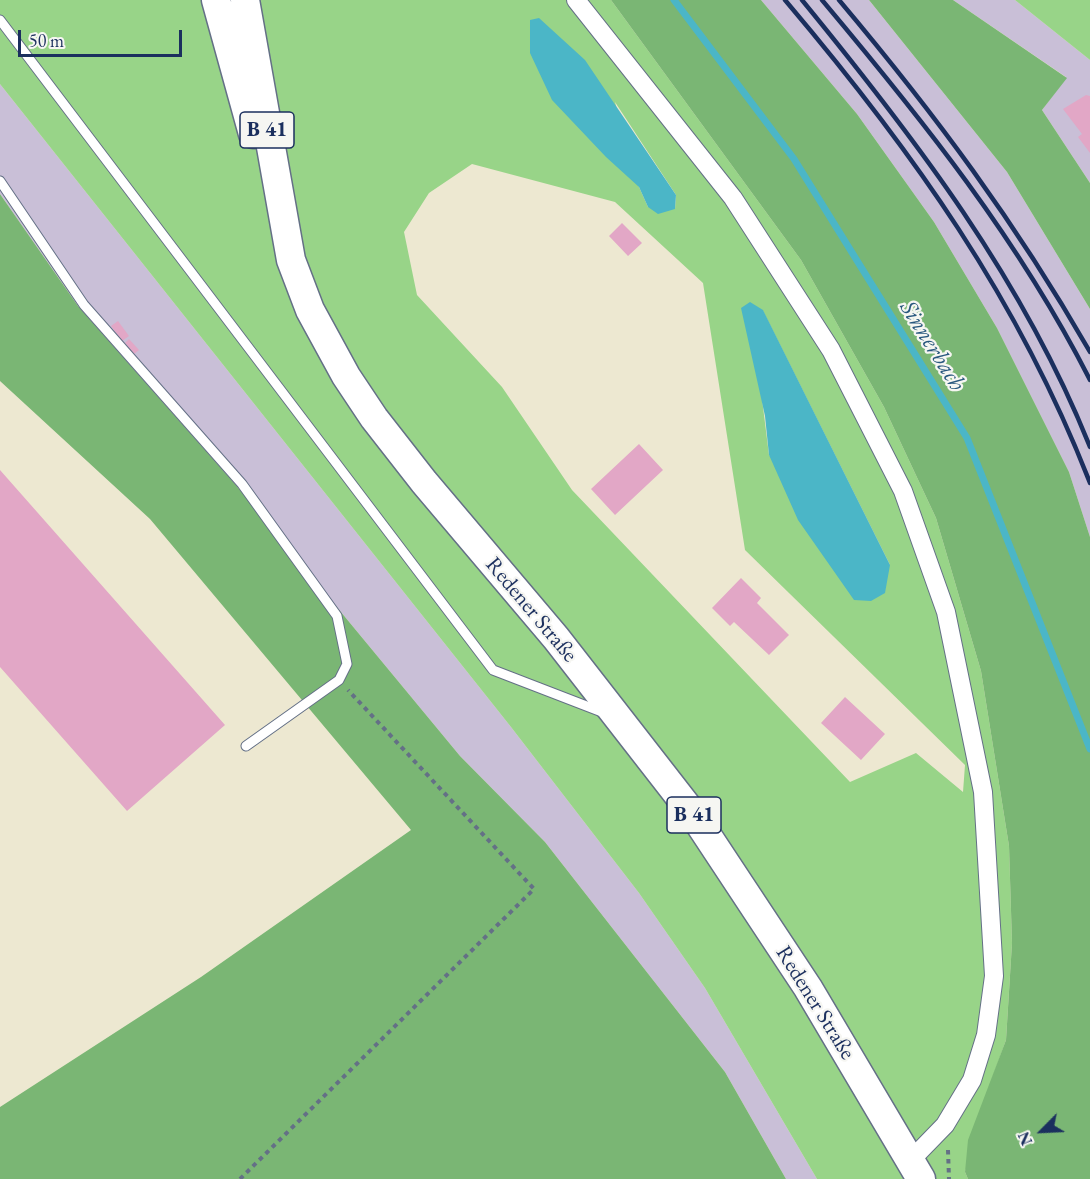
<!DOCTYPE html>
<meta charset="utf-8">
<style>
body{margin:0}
#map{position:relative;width:1090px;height:1179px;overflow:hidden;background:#ede8d1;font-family:"EB Garamond",serif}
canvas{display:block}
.north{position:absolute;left:1012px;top:1101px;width:60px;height:60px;-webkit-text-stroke:4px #f6f6f2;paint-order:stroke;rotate:246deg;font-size:16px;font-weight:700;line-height:24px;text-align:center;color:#1b2f5e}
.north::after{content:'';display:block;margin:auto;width:21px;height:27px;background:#1b2f5e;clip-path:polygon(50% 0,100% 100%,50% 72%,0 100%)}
.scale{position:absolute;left:18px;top:30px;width:164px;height:27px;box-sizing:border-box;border:3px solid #1b2f5e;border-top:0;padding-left:8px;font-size:18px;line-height:21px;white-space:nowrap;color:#1b2f5e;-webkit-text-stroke:4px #f6f6f2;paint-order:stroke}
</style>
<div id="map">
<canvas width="1090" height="1179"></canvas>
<div class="north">N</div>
<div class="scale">50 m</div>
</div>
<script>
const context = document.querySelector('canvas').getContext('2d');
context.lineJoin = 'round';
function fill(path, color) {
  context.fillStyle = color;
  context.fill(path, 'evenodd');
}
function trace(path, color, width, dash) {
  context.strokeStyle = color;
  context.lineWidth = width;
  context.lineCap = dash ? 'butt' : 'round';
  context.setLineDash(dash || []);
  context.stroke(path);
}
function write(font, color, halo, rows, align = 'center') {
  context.font = font + ' "EB Garamond",serif';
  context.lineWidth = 4.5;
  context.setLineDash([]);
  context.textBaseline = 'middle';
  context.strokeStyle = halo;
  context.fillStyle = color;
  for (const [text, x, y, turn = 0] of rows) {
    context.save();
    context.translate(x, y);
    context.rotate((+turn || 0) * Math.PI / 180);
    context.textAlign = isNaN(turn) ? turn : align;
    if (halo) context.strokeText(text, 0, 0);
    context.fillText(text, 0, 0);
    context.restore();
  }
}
const industrial = new Path2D(`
 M761 0H869L1007 172 1090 309V537L1069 472 997 328 934 222 857 114Z
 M953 0H1015L1090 60V183L1042 110 1066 77Z
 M0 84 511 727 639 893 705 988 817 1179H786L725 1072 545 842 460 756 235 484 78 306 0 194Z`);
const green = new Path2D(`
 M0 0H611L801 260 884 407 936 518 981 671 1009 846 1012 943 1006 1040 988 1090 965 1172 968 1179H817L705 988 639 893 511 727 0 84ZM615 102 676 195 675 209 648 207 639 187ZM472 164 615 202 703 283 745 550 965 765 963 792 916 753 850 782 572 490 502 387 417 295 404 232 429 193ZM750 303 763 311 890 565 769 455Z
 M1015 0H1090V60Z`);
const forest = new Path2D(`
 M611 0H761L857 114 934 222 997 328 1069 472 1090 537V1179H968L965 1172 968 1140 1006 1040 1012 943 1009 846 981 671 936 518 884 407 801 260Z
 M869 0H953L1067 78 1042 110 1090 183V309L1007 172Z
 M0 194 78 306 235 484 460 756 545 842 725 1072 786 1179H0V1107L201 977 411 830 150 519 0 381Z`);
const water = new Path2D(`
 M539 18 585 60 676 195 675 209 658 214 648 207 639 187 606 157 552 100 530 53V20Z
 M750 302 763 310 890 565 885 593 871 601 854 600 798 520 769 455 765 416 741 308Z`);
const stream = new Path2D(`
 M674 0 794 159 967 438 1090 749`);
const building = new Path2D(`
 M1086 95 1090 96V153L1078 137 1082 134 1063 109Z
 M622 223 642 243 628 256 609 236Z
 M118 321 129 336 122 341 111 326Z
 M129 339 139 350 134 354 125 343Z
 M639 444 663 470 615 515 591 489Z
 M0 470 225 725 127 811 0 667Z
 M741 578 761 598 757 603 789 635 769 655 734 622 730 626 712 608Z
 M845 697 885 734 861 760 821 723Z`);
const path = new Path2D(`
 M948 1150 949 1179
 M240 1179 534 889 348 690`);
const service = new Path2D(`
 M0 20 493 670 602 712
 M0 181 84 305 242 484 337 616 347 664 339 680 246 746`);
const minor = new Path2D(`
 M576 0 733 198 831 350 903 491 946 612 983 792 994 976 986 1035 972 1080 945 1125 910 1161`);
const primary = new Path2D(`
 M216 0 253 134
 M245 0 291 260 310 310 346 376 374 418 424 482 556 638 693 814 808 988 921 1179`);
const rail = new Path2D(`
 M785 0C912 150 1018 298 1090 483
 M802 0C915 138 1023 279 1090 447
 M822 0C922 119 1019 240 1090 380
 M839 0C935 114 1016 223 1090 352`);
const shields = [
 [267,130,54],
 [694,815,54]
];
const shieldNames = [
 ["B 41",267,130],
 ["B 41",694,815]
];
const streetNames = [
 ["Redener Straße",531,610,50],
 ["Redener Straße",815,1003,58]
];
const waterNames = [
 ["Sinnerbach",932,346,58]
];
fill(industrial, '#c9bfd7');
fill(green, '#98d488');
fill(forest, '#7ab674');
fill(water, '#4bb6c7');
trace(stream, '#4bb6c7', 7);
fill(building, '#e2a7c6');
trace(service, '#647086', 11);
trace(minor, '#647086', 20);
trace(primary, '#647086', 31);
trace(path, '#647086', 4, [4.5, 4.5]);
trace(service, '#fff', 9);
trace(minor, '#fff', 18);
trace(primary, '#fff', 28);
trace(rail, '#1b2f5e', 4.5);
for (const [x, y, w] of shields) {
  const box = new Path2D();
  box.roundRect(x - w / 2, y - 18, w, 36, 4.5);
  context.fillStyle = '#f6f6f2';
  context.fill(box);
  trace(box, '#1b2f5e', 1.5);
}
write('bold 21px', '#1b2f5e', null, shieldNames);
write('22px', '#1b2f5e', '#f6f6f2', streetNames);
write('italic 24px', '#29587e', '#f6f6f2', waterNames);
</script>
